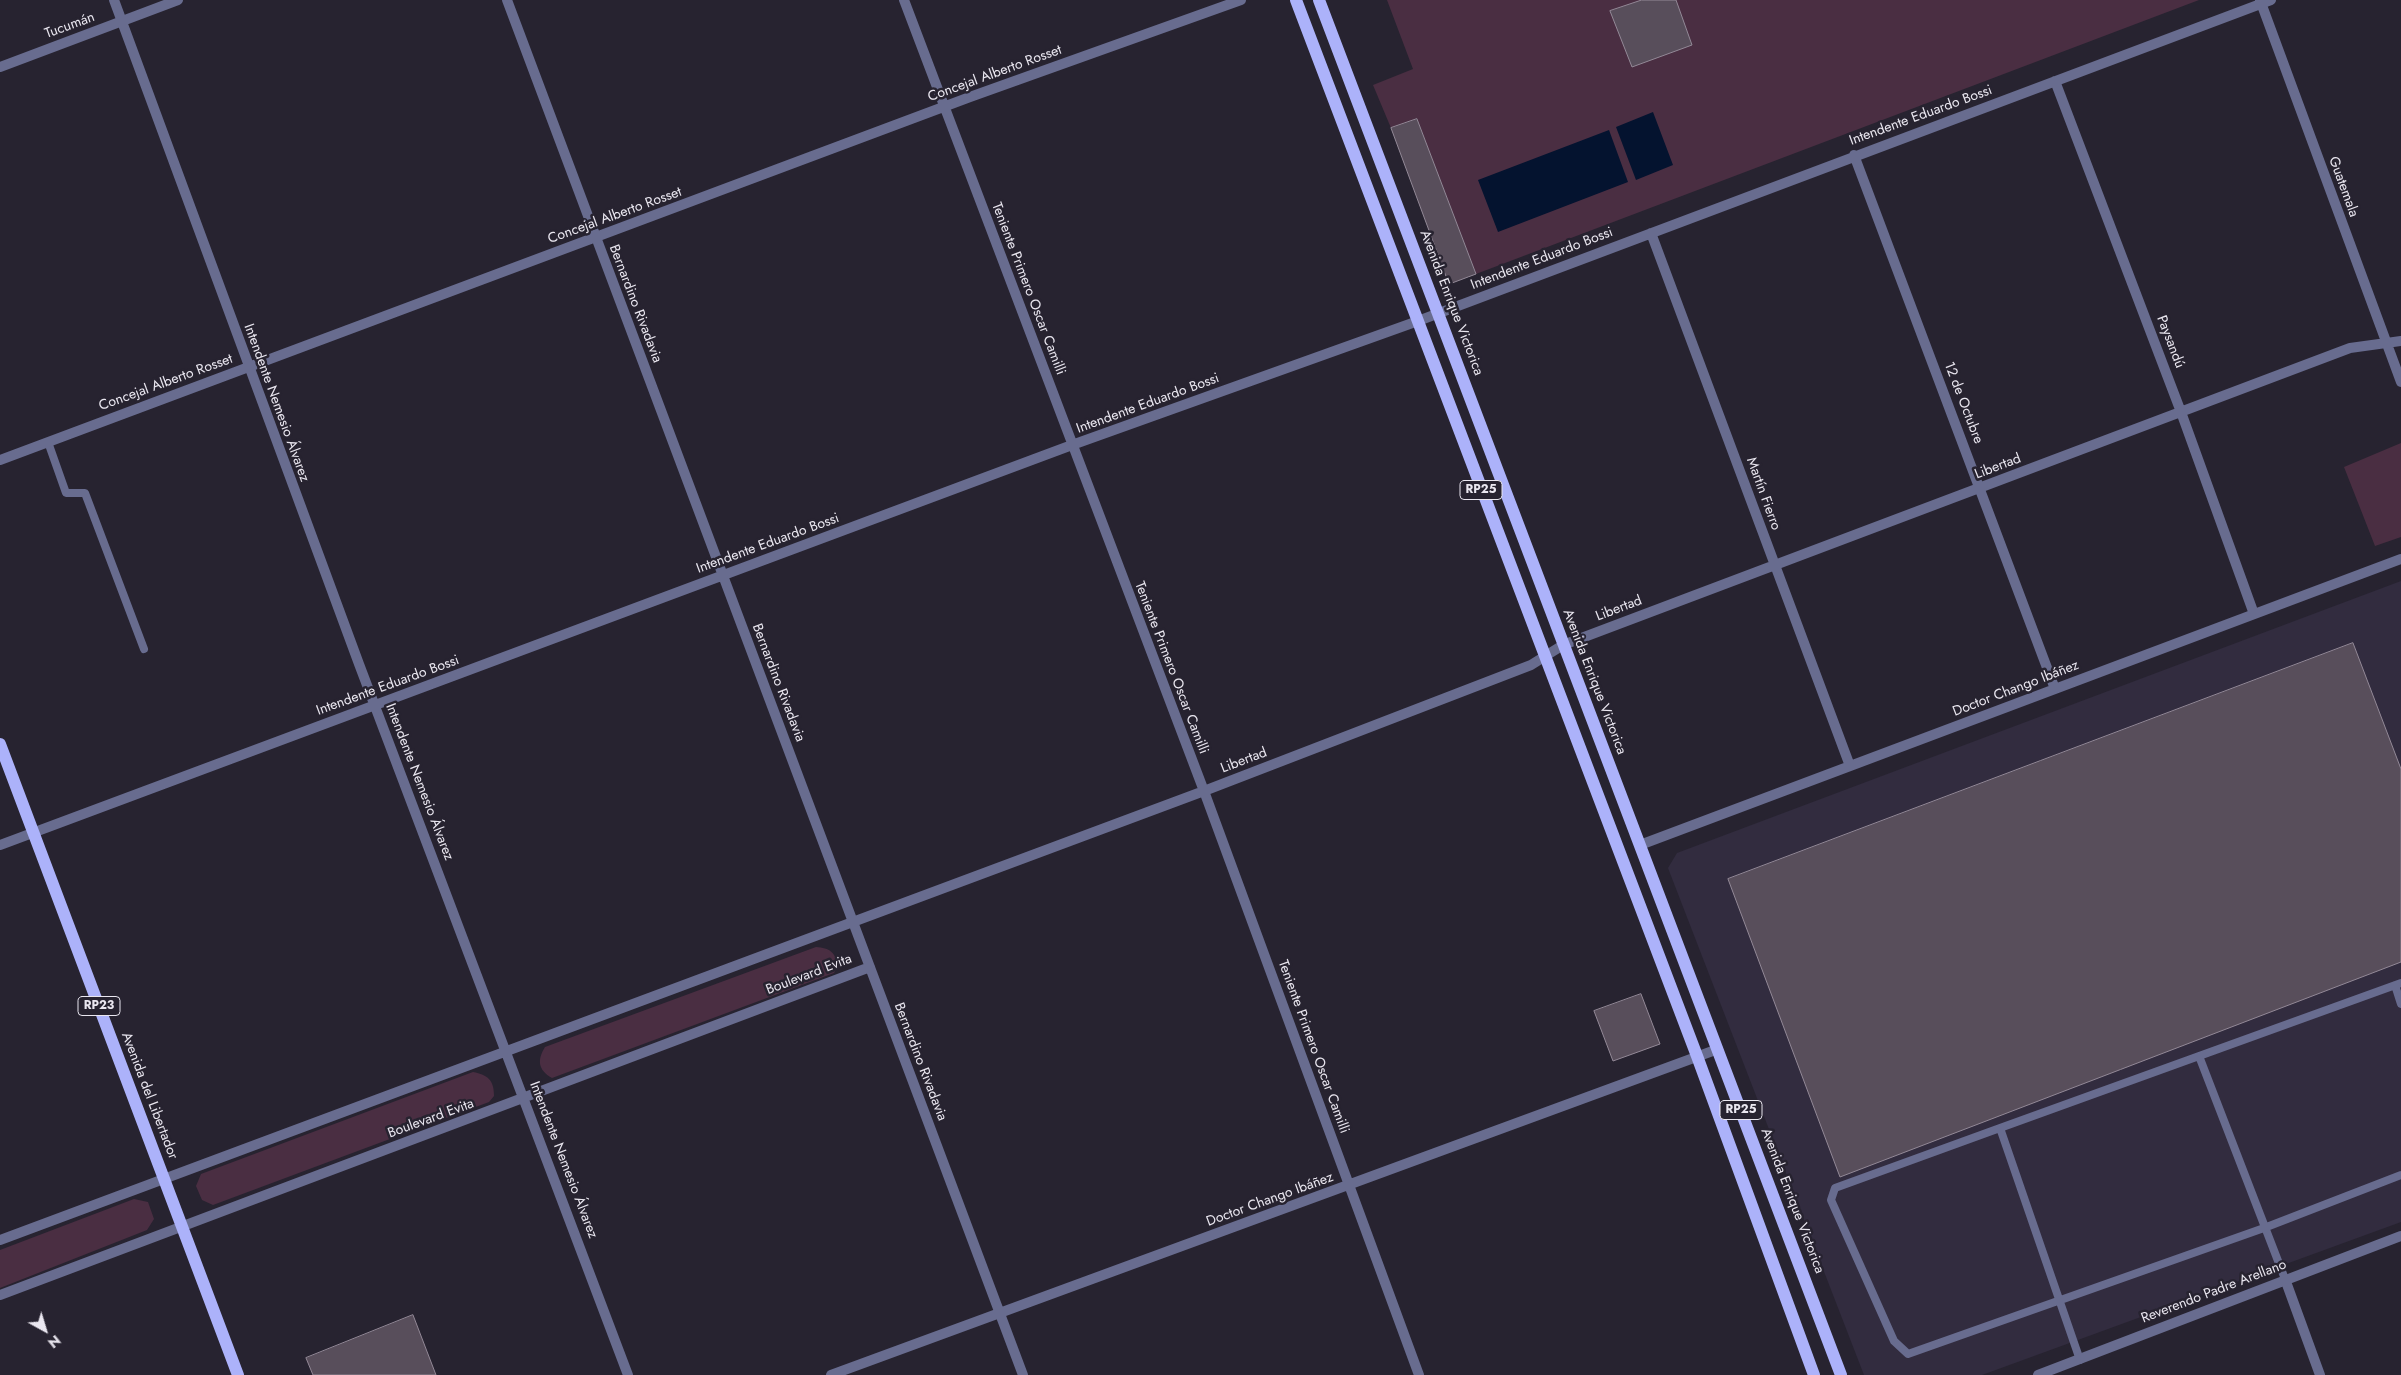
<!DOCTYPE html>
<meta charset="utf-8">
<style>
body{margin:0}
#map{position:relative;width:2401px;height:1375px;overflow:hidden;background:#272330;font-family:Jost,sans-serif}
canvas{display:block}
.north{position:absolute;left:20px;top:1305px;width:50px;height:50px;-webkit-text-stroke:4px #272330;paint-order:stroke;rotate:141deg;font-size:14px;font-weight:700;line-height:20px;text-align:center;color:#eae7f0}
.north::after{content:'';display:block;margin:auto;width:18px;height:22px;background:#eae7f0;clip-path:polygon(50% 0,100% 100%,50% 72%,0 100%)}
</style>
<div id="map">
<canvas width="2401" height="1375"></canvas>
<div class="north">N</div>
</div>
<script>
const context = document.querySelector('canvas').getContext('2d');
context.lineJoin = 'round';
function fill(path, color) {
  context.fillStyle = color;
  context.fill(path, 'evenodd');
}
function trace(path, color, width, dash) {
  context.strokeStyle = color;
  context.lineWidth = width;
  context.lineCap = dash ? 'butt' : 'round';
  context.setLineDash(dash || []);
  context.stroke(path);
}
function write(font, color, halo, rows, align = 'center') {
  context.font = font + ' Jost,sans-serif';
  context.lineWidth = 5;
  context.setLineDash([]);
  context.textBaseline = 'middle';
  context.strokeStyle = halo;
  context.fillStyle = color;
  for (const [text, x, y, turn = 0] of rows) {
    context.save();
    context.translate(x, y);
    context.rotate((+turn || 0) * Math.PI / 180);
    context.textAlign = isNaN(turn) ? turn : align;
    if (halo) context.strokeText(text, 0, 0);
    context.fillText(text, 0, 0);
    context.restore();
  }
}
const built = new Path2D(`
 M2401 581V1222L1982 1375H1864L1668 868 1677 853Z`);
const green = new Path2D(`
 M1387 0H2199L1476 274 1417 119 1391 128 1373 85 1413 69Z
 M2401 443V537L2375 546 2344 467Z
 M816 947C830 948 835 952 838 966L834 973 552 1078C538 1070 537 1060 545 1047Z
 M473 1072C488 1075 494 1080 494 1096L489 1102 213 1205 202 1200 196 1186 201 1174Z
 M134 1199 148 1202 154 1219 147 1230 0 1288V1250Z`);
const water = new Path2D(`
 M1653 112 1673 165 1636 180 1616 127Z
 M1609 130 1628 182 1498 232 1478 180Z`);
const building = new Path2D(`
 M1642 0H1676L1692 45 1632 67 1610 11Z
 M1417 119 1476 274 1452 283 1447 279 1391 128Z
 M2353 643 2401 769V962L1840 1177 1728 879Z
 M1641 994 1660 1044 1613 1061 1594 1011Z
 M413 1315 436 1375H313L306 1358Z`);
const service = new Path2D(`
 M48 442 66 493H85L144 649
 M2395 985 2401 1004
 M2199 1056 2285 1279
 M2000 1128 1835 1188 1831 1200 1894 1341 1908 1354 2264 1228 2401 1175
 M2080 1360 2000 1128 2401 983`);
const minor = new Path2D(`
 M114 0 359 664 628 1375
 M507 0 1023 1375
 M904 0 1204 791 1419 1375
 M2260 0 2401 382
 M0 67 178 0
 M2055 81 2181 412 2254 614
 M1854 155 2055 689
 M1651 233 1850 766
 M0 460 970 97 1241 0
 M0 845 1072 445 1418 321 2271 0
 M1640 845 2401 559
 M0 1240 1204 791 1531 665 1563 645 2350 348 2401 341
 M2285 1279 2320 1375
 M0 1295 870 967
 M831 1375 1718 1049
 M2038 1375 2401 1236`);
const primary = new Path2D(`
 M1296 0 1697 1056 1814 1375
 M1319 0 1841 1375
 M0 744 238 1375`);
const shields = [
 [1481,490,42],
 [99,1006,42],
 [1741,1110,42]
];
const shieldNames = [
 ["RP25",1481,490],
 ["RP23",99,1006],
 ["RP25",1741,1110]
];
const streetNames = [
 ["Tucumán",70,26,-20],
 ["Concejal Alberto Rosset",995,74,-20],
 ["Intendente Eduardo Bossi",1921,116,-20],
 ["Guatemala",2343,187,70],
 ["Concejal Alberto Rosset",615,216,-20],
 ["Intendente Eduardo Bossi",1542,259,-21],
 ["Teniente Primero Oscar Camilli",1028,289,69],
 ["Avenida Enrique Victorica",1451,303,69],
 ["Bernardino Rivadavia",635,304,69],
 ["Paysandú",2170,342,69],
 ["Concejal Alberto Rosset",166,383,-20],
 ["Intendente Nemesio Álvarez",276,403,70],
 ["12 de Octubre",1963,403,69],
 ["Intendente Eduardo Bossi",1148,404,-20],
 ["Libertad",1998,467,-21],
 ["Martín Fierro",1763,494,70],
 ["Intendente Eduardo Bossi",768,544,-20],
 ["Libertad",1619,609,-21],
 ["Teniente Primero Oscar Camilli",1171,668,69],
 ["Avenida Enrique Victorica",1594,682,69],
 ["Bernardino Rivadavia",778,683,69],
 ["Intendente Eduardo Bossi",388,686,-20],
 ["Doctor Chango Ibáñez",2016,689,-21],
 ["Libertad",1244,761,-21],
 ["Intendente Nemesio Álvarez",419,782,69],
 ["Boulevard Evita",809,975,-21],
 ["Teniente Primero Oscar Camilli",1313,1047,70],
 ["Bernardino Rivadavia",920,1062,69],
 ["Avenida del Libertador",149,1096,69],
 ["Boulevard Evita",431,1119,-20],
 ["Intendente Nemesio Álvarez",563,1160,69],
 ["Doctor Chango Ibáñez",1270,1200,-20],
 ["Avenida Enrique Victorica",1792,1201,69],
 ["Reverendo Padre Arellano",2214,1292,-21]
];
fill(built, '#322c3f');
fill(green, '#4a2e42');
fill(water, '#04132f');
fill(building, '#584e5b');
trace(building, '#938997', 1);
trace(service, '#686c8f', 8);
trace(minor, '#686c8f', 10);
trace(primary, '#acb2fa', 12);
for (const [x, y, w] of shields) {
  const box = new Path2D();
  box.roundRect(x - w / 2, y - 9.5, w, 19, 4);
  context.fillStyle = '#272330';
  context.fill(box);
  trace(box, '#eae7f0', 1);
}
write('bold 12px', '#eae7f0', null, shieldNames);
write('14px', '#eae7f0', '#272330', streetNames);
</script>
